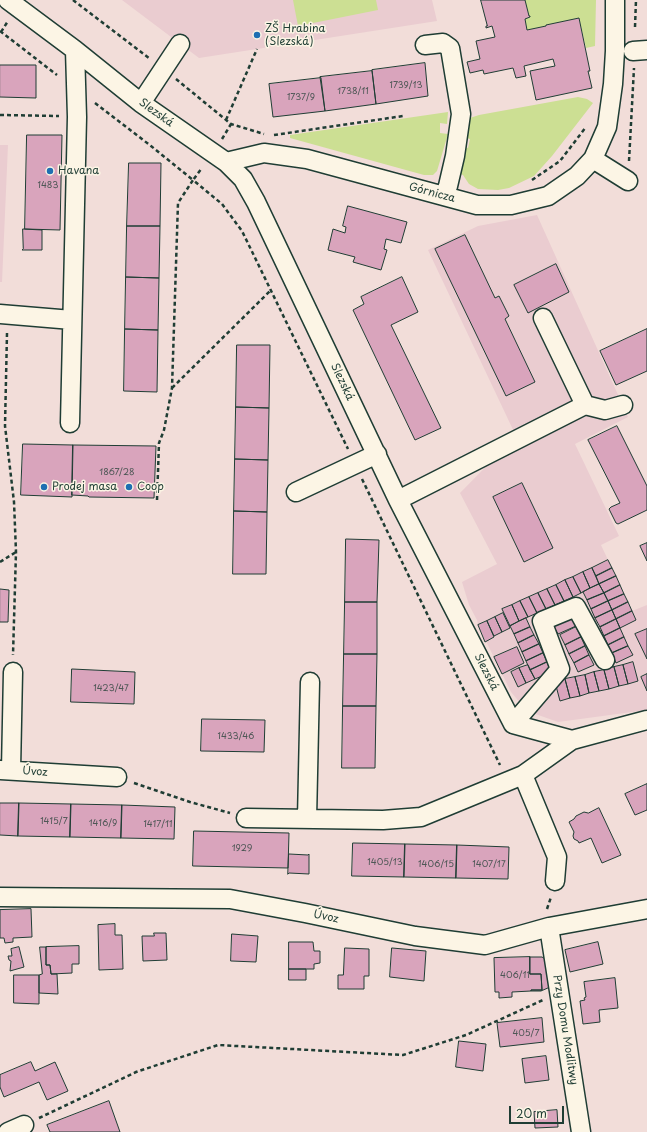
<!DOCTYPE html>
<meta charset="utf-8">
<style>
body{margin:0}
#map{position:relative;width:647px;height:1132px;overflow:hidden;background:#f2ddd9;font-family:"Playpen Sans",sans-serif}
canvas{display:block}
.scale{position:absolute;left:509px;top:1106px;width:55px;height:18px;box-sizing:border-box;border:2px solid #1f3d34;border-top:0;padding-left:5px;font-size:12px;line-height:14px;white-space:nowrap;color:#1f3d34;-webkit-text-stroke:3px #fcf5e5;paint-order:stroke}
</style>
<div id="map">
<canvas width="647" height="1132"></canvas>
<div class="scale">20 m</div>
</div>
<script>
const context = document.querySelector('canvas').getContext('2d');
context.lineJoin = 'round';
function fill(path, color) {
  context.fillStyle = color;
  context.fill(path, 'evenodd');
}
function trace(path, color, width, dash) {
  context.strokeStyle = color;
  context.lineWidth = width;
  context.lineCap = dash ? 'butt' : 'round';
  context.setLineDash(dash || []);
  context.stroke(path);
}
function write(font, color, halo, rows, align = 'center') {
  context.font = font + ' "Playpen Sans",sans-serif';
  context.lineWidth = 3;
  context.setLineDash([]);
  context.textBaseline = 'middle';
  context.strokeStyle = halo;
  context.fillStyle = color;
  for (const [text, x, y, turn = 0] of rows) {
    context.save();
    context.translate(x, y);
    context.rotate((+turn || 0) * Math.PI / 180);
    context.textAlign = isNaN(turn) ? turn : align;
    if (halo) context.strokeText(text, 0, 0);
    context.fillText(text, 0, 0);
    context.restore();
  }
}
const built = new Path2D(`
 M122 0H432L437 21 199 58Z
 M0 145H8L2 282H0Z
 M537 215 628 417 575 444 619 536 601 545 632 611 647 605V710L558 722 527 711 511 692 478 625 477 620 469 605 462 582 497 564 460 493 516 436 428 250 478 226Z`);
const green = new Path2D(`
 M293 0H376L378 10 298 26Z
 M525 0H596L595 46 586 48 579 18 546 25V26L527 30 525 19 530 17 529 16Z
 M578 97 587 99 593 103 552 156 534 176 509 188 498 190 478 189 469 184 463 175 456 172 461 146 468 148 470 139 463 137 467 119 479 115Z
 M448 112 447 124 440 123V133L448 134 437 171 433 175H424L290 138V135Z`);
const building = new Path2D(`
 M481 0H525L529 16H530V17L525 19 527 30 546 26V25L579 18 590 71H588L592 88 536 100 530 71 555 66 553 59 524 66 526 76 516 78 513 68 484 74 483 70 470 73 467 62 480 59 476 41 495 37 492 26 486 28V26H487Z
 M425 63 428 96 376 104 372 70Z
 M0 65H36V98L0 97Z
 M372 71 376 104 325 111 320 77Z
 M321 78 325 111 273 117 269 84Z
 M27 135H62L60 230 25 229Z
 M129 163H161L160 226H127Z
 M348 206 407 222 401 243 386 239 384 249 387 250 381 270 353 262 355 257 328 250 333 229 345 233 346 227 343 226Z
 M127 226H160L159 278 126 277Z
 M23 229 42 230V250H22L23 249Z
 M465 235 495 298 499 296 509 316 505 319 535 382 506 396 435 249Z
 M556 264 569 292 528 313 514 285Z
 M126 277 159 278 158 330 125 329Z
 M402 277 418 312 391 325 441 428 415 440 353 310 364 304 361 297Z
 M125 329 158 330 157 392 124 391Z
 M647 329V371L616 385 600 351Z
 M237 345H270L269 408 236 407Z
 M236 407 269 408 268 460 235 459Z
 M617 426 647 486V510L618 524 616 523 609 509 611 507 620 503 588 440Z
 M23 444 73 445 72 497 21 495Z
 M73 445 156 446 154 498 89 497 88 496 72 495Z
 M235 459 268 460 267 512 234 511Z
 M522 483 553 548 524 562 493 497Z
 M234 511 267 512 266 574H233Z
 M346 539 379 540 377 602H345Z
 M647 543V561L640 546Z
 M608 560 612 568 596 576 592 568Z
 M592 568 599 584 590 588 583 572Z
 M612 568 616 576 599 584 596 576Z
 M583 572 590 588 581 593 573 577Z
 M616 576 620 585 604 593 599 584Z
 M573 577 581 593 573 597 565 580Z
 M565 580 573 597 564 601 556 585Z
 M599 584 604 593 587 600 583 592Z
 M556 585 564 601 555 605 547 589Z
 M620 585 624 594 608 601 604 593Z
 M0 589 9 590 8 622H0Z
 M547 589 555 605 546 609 538 593Z
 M538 593 546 609 537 613 529 597Z
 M604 593 608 601 591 609 587 600Z
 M624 594 628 602 612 610 608 601Z
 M529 597 537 613 528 617 520 601Z
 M520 601 528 617 519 621 512 605Z
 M608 601 612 610 595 618 591 609Z
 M345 602H377V654H344Z
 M628 602 632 611 616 619 612 610Z
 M512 605 519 621 510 626 502 609Z
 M612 610 616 619 600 627 595 618Z
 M632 611 636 620 620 628 616 619Z
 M503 613 510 628 502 632 495 617Z
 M495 617 502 632 494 636 487 621Z
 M571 617 576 626 558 634 553 625Z
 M526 618 530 627 514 634 510 626Z
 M616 619 620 628 604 636 600 627Z
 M487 621 494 637 485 642 478 625Z
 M530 627 534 635 518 643 514 634Z
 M576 627 581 637 565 645 560 635Z
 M620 628 624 637 608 645 604 636Z
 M647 629V659L635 634Z
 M534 635 539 644 522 652 518 643Z
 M581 637 585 646 569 654 565 645Z
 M624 637 628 646 612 653 608 645Z
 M539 644 543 653 526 661 522 652Z
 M585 646 589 655 574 663 569 654Z
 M628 646 633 655 616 663 612 653Z
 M517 647 524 663 502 674 494 657Z
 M543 653 547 662 530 670 526 661Z
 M344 654H377L376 706H343Z
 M589 655 594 665 578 672 574 663Z
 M547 662 551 672 535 679 530 670Z
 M633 662 638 681 628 684 623 665Z
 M528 665 535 679 526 683 519 668Z
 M623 665 628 684 619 686 614 667Z
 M614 667 619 686 609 689 604 670Z
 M519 668 526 683 518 687 511 672Z
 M72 669 135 672 134 704 71 702Z
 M604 670 609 689 599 691 594 672Z
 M594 672 599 691 589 693 585 675Z
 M647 674V691L641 677Z
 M585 675 589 693 580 696 575 677Z
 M575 677 580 696 570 698 565 679Z
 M565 679 570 698 560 701 555 682Z
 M343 706H376L375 768H342Z
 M202 719 265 720 264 752 201 751Z
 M647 784V810L635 815 625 794Z
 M0 803H19L18 836 0 835Z
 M19 803 71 804 70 837 18 836Z
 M71 804 122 805 121 838 70 837Z
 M122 805 175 807 174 839 121 838Z
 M599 808 621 855 602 863 591 838 579 843 578 841 574 839 573 836 574 832 569 822 574 819 576 816 584 812 588 813Z
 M194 831 289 833 288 868 193 866Z
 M353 843 405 844 404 877 352 876Z
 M405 844 457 845 456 878 404 877Z
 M457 845 509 847 508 879 456 878Z
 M289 854 308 855 309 854V874L289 873 288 874Z
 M31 909 32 937 13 938V942L5 943 4 938H0V910Z
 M115 924V935H122L123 969 99 970 98 925Z
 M154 933H166L167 960 143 961 142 936H154Z
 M232 934 258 936 256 962 231 961Z
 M289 942H313L314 951H320V963L314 964V969H289Z
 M598 942 603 964 570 972 565 950Z
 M79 946V964H72V973L51 974 50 965H46V947Z
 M19 947 24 967 10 971 11 961 9 960 8 956H12L11 949Z
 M40 947H46V965H50L51 974H57L58 994 39 993V975L42 974Z
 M345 948 369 949V976H364V989H338V975H343Z
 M392 948 426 951 424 981 390 977Z
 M530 957V974H541L542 990H531V991L512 992V997L499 998V992H495L494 958Z
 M530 957H542L547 960 550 987 541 991H531V990H542L541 974H530Z
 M289 969H306V980H289Z
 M14 975H39V1004L14 1003Z
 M615 978 618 1008 599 1010 600 1022 583 1024 580 1001 585 1000 584 998 586 997 584 982Z
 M542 1018 544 1042 500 1047 497 1023Z
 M459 1041 486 1044 483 1071 456 1067Z
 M546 1056 549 1080 525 1083 522 1059Z
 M31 1062 35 1071 55 1062 68 1091 47 1100 39 1082 4 1097 0 1087V1075Z
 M109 1101 120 1132H50L47 1125Z
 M557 1110 558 1127 535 1128 534 1112Z`);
const path = new Path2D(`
 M73 0 149 58
 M635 27 636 0
 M0 31 57 75
 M1 32 8 21
 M176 79 231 124 264 134
 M95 103 151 146 193 180 202 168
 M0 115 59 116
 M226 120 257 49
 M274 135 403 116
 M222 139 231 124
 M629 161 634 68
 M532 180 560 161 586 127
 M7 333 5 426 14 502 16 552 13 655
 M172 388 271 290
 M362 479 500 765
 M157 500 159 443 164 430 172 388 178 203 193 180 222 204 242 231 348 449
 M0 562 16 552
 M134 783 190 802 230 813
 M547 909 551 897
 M39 1118 136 1072 218 1045 403 1055 466 1035 543 1000`);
const minor = new Path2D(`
 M8 0 75 50 141 103 226 162 243 179 256 202 398 500 513 724 572 740 647 720
 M425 45 443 43 450 48 461 114 455 156 448 186 444 196
 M633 51 647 50
 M141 103 180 44
 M593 159 628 181
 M226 162 264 153 307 159 477 205H511L548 196 577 176 593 159 607 127 613 84 615 51V0
 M0 314 72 320
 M543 318 585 405
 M70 423 77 117 75 50
 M296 492 377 454
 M398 500 585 405 605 410 623 405
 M513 724 560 669 542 621 576 607 605 660
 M0 770 117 777
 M11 770 13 672
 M523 775 557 857 555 881
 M246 818 383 820 421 817 523 775 572 740
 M307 819 310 682
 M0 897 230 899 305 913 415 936 485 945 549 927 647 909
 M549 927 581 1132
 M8 1132 24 1125`);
const markers = [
 [257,35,4,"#1f6fb2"],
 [50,171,4,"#1f6fb2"],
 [44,487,4,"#1f6fb2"],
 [129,487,4,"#1f6fb2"]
];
const numberNames = [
 ["1739/13",406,86],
 ["1738/11",353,92],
 ["1737/9",301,98],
 ["1483",48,186],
 ["1867/28",117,473],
 ["1423/47",111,689],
 ["1433/46",236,737],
 ["1415/7",54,822],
 ["1416/9",103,824],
 ["1417/11",158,825],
 ["1929",242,849],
 ["1405/13",385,863],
 ["1406/15",436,865],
 ["1407/17",489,865],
 ["406/11",515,976],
 ["405/7",526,1034]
];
const poiNames = [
 ["ZŠ Hrabina",265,29],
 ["(Slezská)",265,42],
 ["Havana",58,171],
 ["Prodej masa",52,487],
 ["Coop",137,487]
];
const streetNames = [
 ["Slezská",156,113,36],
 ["Górnicza",432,193,15],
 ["Slezská",342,382,65],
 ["Slezská",486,672,63],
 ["Úvoz",35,772,4],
 ["Úvoz",326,917,12],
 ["Przy Domu Modlitwy",565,1030,81]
];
fill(built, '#eaccd0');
fill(green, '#ccdf93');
fill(building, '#d9a4bc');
trace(building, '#1f3d34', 1);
trace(minor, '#1f3d34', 21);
trace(path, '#1f3d34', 2.5, [4, 3]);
trace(minor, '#fcf5e5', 18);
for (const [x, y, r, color] of markers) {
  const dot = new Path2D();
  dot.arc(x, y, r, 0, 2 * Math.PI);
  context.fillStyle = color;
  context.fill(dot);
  trace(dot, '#fcf5e5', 1.5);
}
write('9px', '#4e5756', null, numberNames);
write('11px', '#1f3d34', '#fcf5e5', poiNames, 'left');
write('11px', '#1f3d34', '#fcf5e5', streetNames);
</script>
